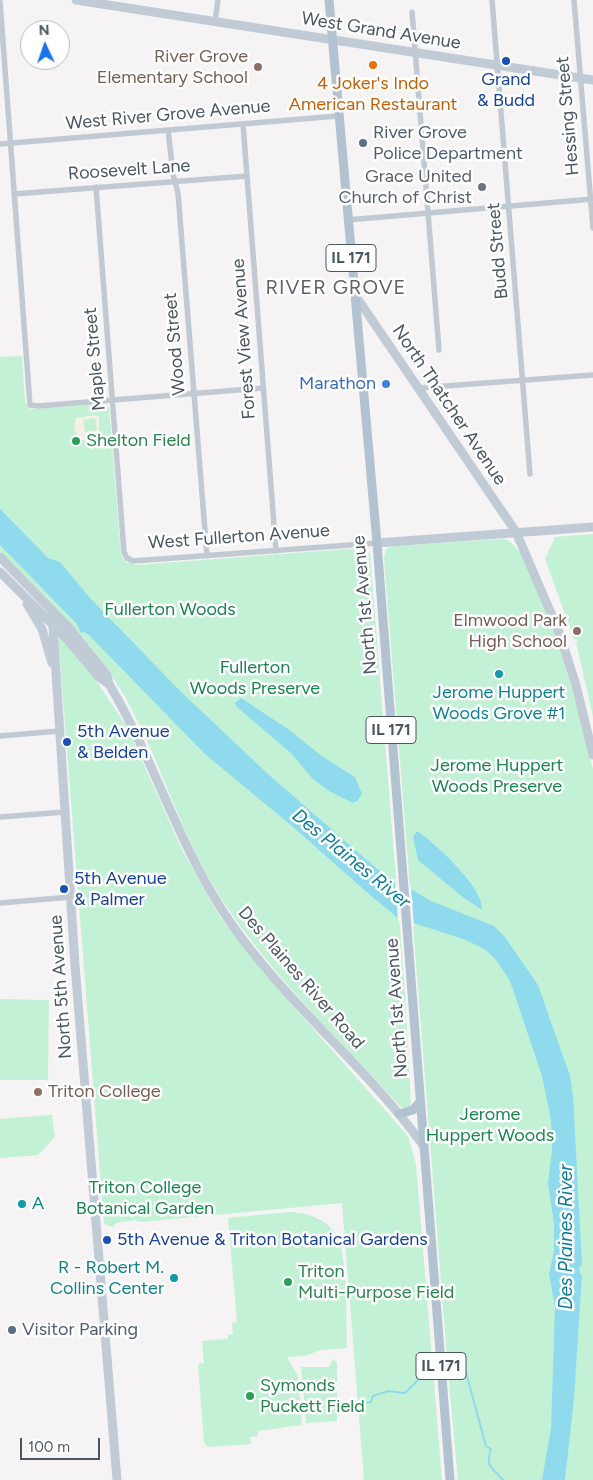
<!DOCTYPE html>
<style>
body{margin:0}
#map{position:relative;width:593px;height:1480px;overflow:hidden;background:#f5f3f3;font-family:Figtree,sans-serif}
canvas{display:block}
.north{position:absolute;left:20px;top:20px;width:50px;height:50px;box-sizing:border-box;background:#fff;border:1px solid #b7bbc0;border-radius:50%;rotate:357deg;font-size:14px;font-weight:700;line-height:20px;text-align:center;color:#4a5661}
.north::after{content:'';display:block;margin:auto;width:18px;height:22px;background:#1a73e8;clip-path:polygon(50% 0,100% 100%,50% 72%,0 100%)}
.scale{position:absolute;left:20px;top:1438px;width:80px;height:22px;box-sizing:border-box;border:2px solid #4a5661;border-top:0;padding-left:6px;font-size:15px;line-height:18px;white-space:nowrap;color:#4a5661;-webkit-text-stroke:4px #fff;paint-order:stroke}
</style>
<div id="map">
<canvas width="593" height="1480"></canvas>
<div class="north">N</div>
<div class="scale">100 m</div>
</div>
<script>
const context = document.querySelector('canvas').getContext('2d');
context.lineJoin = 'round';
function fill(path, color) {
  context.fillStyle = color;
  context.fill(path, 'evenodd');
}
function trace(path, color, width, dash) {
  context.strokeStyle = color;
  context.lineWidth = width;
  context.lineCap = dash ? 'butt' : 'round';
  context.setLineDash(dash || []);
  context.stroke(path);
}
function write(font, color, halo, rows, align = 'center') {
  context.font = font + ' Figtree,sans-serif';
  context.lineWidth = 5;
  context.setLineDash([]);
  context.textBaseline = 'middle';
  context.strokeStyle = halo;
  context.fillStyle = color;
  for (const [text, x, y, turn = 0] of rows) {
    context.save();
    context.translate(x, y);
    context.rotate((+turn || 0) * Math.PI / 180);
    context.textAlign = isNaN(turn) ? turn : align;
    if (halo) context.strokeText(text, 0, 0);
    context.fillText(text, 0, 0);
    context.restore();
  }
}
const green = new Path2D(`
 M22 356 25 402 30 409 104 404 109 407 121 555 126 562 136 565 362 548 370 554 404 979 411 1103 410 1107 404 1108 400 1106C340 1040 272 976 223 901 181 837 162 763 125 697 93 641 44 597 0 551V357Z
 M593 534V717L576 642 578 640 574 639 545 559 555 537Z
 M504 539C539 547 585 731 593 769V1480H458L449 1383 384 558 386 549 393 546Z
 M58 635 90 671 127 727 182 850 220 917 262 971 408 1136 416 1164 442 1480H364L342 1203 141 1222 135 1220 116 1223 113 1227 104 1224Z
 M0 999 49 1000 48 1080H0Z
 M52 1115 55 1137 38 1155 0 1158V1119Z
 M288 1212C308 1212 331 1220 339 1241 348 1265 346 1321 347 1348L321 1350 304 1356 287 1357 298 1376 302 1425 258 1431V1436L250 1437 251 1444 208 1447 204 1443 198 1364 204 1363 202 1341 228 1339V1335L233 1334 232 1323 237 1322 228 1218Z
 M333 1359 337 1363V1421L306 1423 301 1367H329Z`);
const sand = new Path2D(`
 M95 415 99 417V438L89 442 79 439 74 429 76 418ZM94 418 96 420 97 430 85 432 83 420Z`);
const water = new Path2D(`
 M0 509 48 558 60 562 91 599 181 692 268 774 376 868 395 883 411 889 431 901 494 926 505 937 538 985 570 1076 573 1096 582 1265 579 1267 580 1274 582 1275 574 1398 565 1480H542L551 1428 555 1307 549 1274 554 1251V1224L548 1183 552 1151 551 1120 542 1076 510 981 497 961 486 950 466 940 398 918 370 895 292 826 205 754 89 635 84 632 81 633 77 624 0 545Z
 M241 698 288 729 323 757 355 777 362 794 357 801 353 803 329 791 312 778 292 754 237 707 235 703Z
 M417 831C434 842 485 889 482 910L460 895 418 860 413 837Z`);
const pier = new Path2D(`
 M395 879 411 886 414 927 398 921Z`);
const stream = new Path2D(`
 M450 1377 454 1376 457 1367 465 1369 486 1446 491 1449C485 1467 492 1467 503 1480
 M355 1405 371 1402 373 1396 388 1391 405 1393 421 1377 434 1379`);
const street = new Path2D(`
 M492 0 530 474
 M574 0 593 228
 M0 2 30 405 38 406 263 388
 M412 12 439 350
 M215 21 218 0
 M243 124 276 551
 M168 130 173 174 178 193 207 556
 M0 144 338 116
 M96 187 124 552 127 558 133 561 377 543
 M14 194 247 176
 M347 220 593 199
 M418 388 593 375
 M0 736 59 731
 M0 817 65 812
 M0 903 71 897`);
const secondary = new Path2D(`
 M76 0 593 80
 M355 295 516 532 559 632 576 685 593 755
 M377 543 593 527
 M0 557 69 628 107 675 109 684C155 761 179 848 230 922 286 1003 366 1066 423 1145
 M0 572 67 639 99 677 109 684
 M27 604 42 629 52 663
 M52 611 75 965 117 1480`);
const primary = new Path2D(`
 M329 0 377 543 450 1480
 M399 1114 413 1110 420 1102`);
const markers = [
 [506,61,5,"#1a4fb4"],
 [373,65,5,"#e8710a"],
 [258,67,5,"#8d6e63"],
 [363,143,5,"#5c6f8a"],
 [482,187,5,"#6b7280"],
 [386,384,5,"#3f7fe0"],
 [76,441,5,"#2e9e5b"],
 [577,631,5,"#8d6e63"],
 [499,674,5,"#0f9aa8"],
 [67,742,5,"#1a4fb4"],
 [64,889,5,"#1a4fb4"],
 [38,1092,5,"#8d6e63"],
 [22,1204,5,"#0f9aa8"],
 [107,1240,5,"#1a4fb4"],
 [174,1278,5,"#0f9aa8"],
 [288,1282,5,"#2e9e5b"],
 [12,1330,5,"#5c6f8a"],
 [250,1396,5,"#2e9e5b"]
];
const shields = [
 [351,258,50],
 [391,730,50],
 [441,1366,50]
];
const shieldNames = [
 ["IL 171",351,258],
 ["IL 171",391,730],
 ["IL 171",441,1366]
];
const streetNames = [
 ["West Grand Avenue",381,31,9],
 ["West River Grove Avenue",168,115,-5],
 ["Hessing Street",568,116,-95],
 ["Roosevelt Lane",129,170,-4],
 ["Budd Street",498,251,-95],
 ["Forest View Avenue",244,339,-94],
 ["Wood Street",175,344,-95],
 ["Maple Street",95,359,-95],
 ["North Thatcher Avenue",449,405,56],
 ["West Fullerton Avenue",239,537,-4],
 ["North 1st Avenue",365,605,-95],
 ["Des Plaines River Road",301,978,49],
 ["North 5th Avenue",61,987,-94],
 ["North 1st Avenue",397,1008,-94]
];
const educationNames = [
 ["River Grove",248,57],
 ["Elementary School",248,78],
 ["Elmwood Park",567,621],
 ["High School",567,642],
 ["Triton College",48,1092,"left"]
];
const transitNames = [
 ["Grand",506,80,"center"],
 ["& Budd",506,101,"center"],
 ["5th Avenue",77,732],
 ["& Belden",77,753],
 ["5th Avenue",74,879],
 ["& Palmer",74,900],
 ["5th Avenue & Triton Botanical Gardens",117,1240]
];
const foodNames = [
 ["4 Joker's Indo",373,84],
 ["American Restaurant",373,105]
];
const serviceNames = [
 ["River Grove",373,133],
 ["Police Department",373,154],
 ["Visitor Parking",22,1330]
];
const worshipNames = [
 ["Grace United",472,177],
 ["Church of Christ",472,198]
];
const shopNames = [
 ["Marathon",376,384]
];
const leisureNames = [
 ["Shelton Field",86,441],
 ["Triton",298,1272],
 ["Multi-Purpose Field",298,1293],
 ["Symonds",260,1386],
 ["Puckett Field",260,1407]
];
const parkNames = [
 ["Fullerton Woods",170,610],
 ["Fullerton",255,668],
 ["Woods Preserve",255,689],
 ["Jerome Huppert",497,766],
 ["Woods Preserve",497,787],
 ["Jerome",490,1115],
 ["Huppert Woods",490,1136],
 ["Triton College",145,1188],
 ["Botanical Garden",145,1209]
];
const cultureNames = [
 ["Jerome Huppert",499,693],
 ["Woods Grove #1",499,714],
 ["A",32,1204,"left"],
 ["R - Robert M.",164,1268,"right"],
 ["Collins Center",164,1289,"right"]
];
const waterNames = [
 ["Des Plaines River",351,859,39],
 ["Des Plaines River",566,1237,-90]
];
const quarterNames = [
 ["RIVER GROVE",336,288]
];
fill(green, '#c3f1d5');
fill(sand, '#f5f0e5');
fill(water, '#90daee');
fill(pier, '#f5f3f3');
trace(stream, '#90daee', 2);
trace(street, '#c1cad2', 5.5);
trace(secondary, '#c1cbd6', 9);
trace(primary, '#b3c2d1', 9);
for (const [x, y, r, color] of markers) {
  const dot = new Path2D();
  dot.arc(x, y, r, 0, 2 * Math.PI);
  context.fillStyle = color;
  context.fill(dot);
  trace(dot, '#fff', 2);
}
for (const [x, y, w] of shields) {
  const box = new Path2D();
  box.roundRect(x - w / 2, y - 13.5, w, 27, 4);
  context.fillStyle = '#fff';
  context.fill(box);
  trace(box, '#4a5661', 1);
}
write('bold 16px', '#4a5661', null, shieldNames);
write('18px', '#4a5661', '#fff', streetNames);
write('18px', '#785e54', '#fff', educationNames, 'right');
write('18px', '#164399', '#fff', transitNames, 'left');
write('18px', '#c56008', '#fff', foodNames);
write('18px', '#4e5e75', '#fff', serviceNames, 'left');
write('18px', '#5b616d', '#fff', worshipNames, 'right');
write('18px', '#366cbe', '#fff', shopNames, 'right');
write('18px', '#27864d', '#fff', leisureNames, 'left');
write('18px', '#17864f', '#fff', parkNames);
write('18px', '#0d838f', '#fff', cultureNames);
write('italic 19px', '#0c7c9b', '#fff', waterNames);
context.letterSpacing = '1px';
write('20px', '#5f6368', '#fff', quarterNames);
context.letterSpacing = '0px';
</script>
